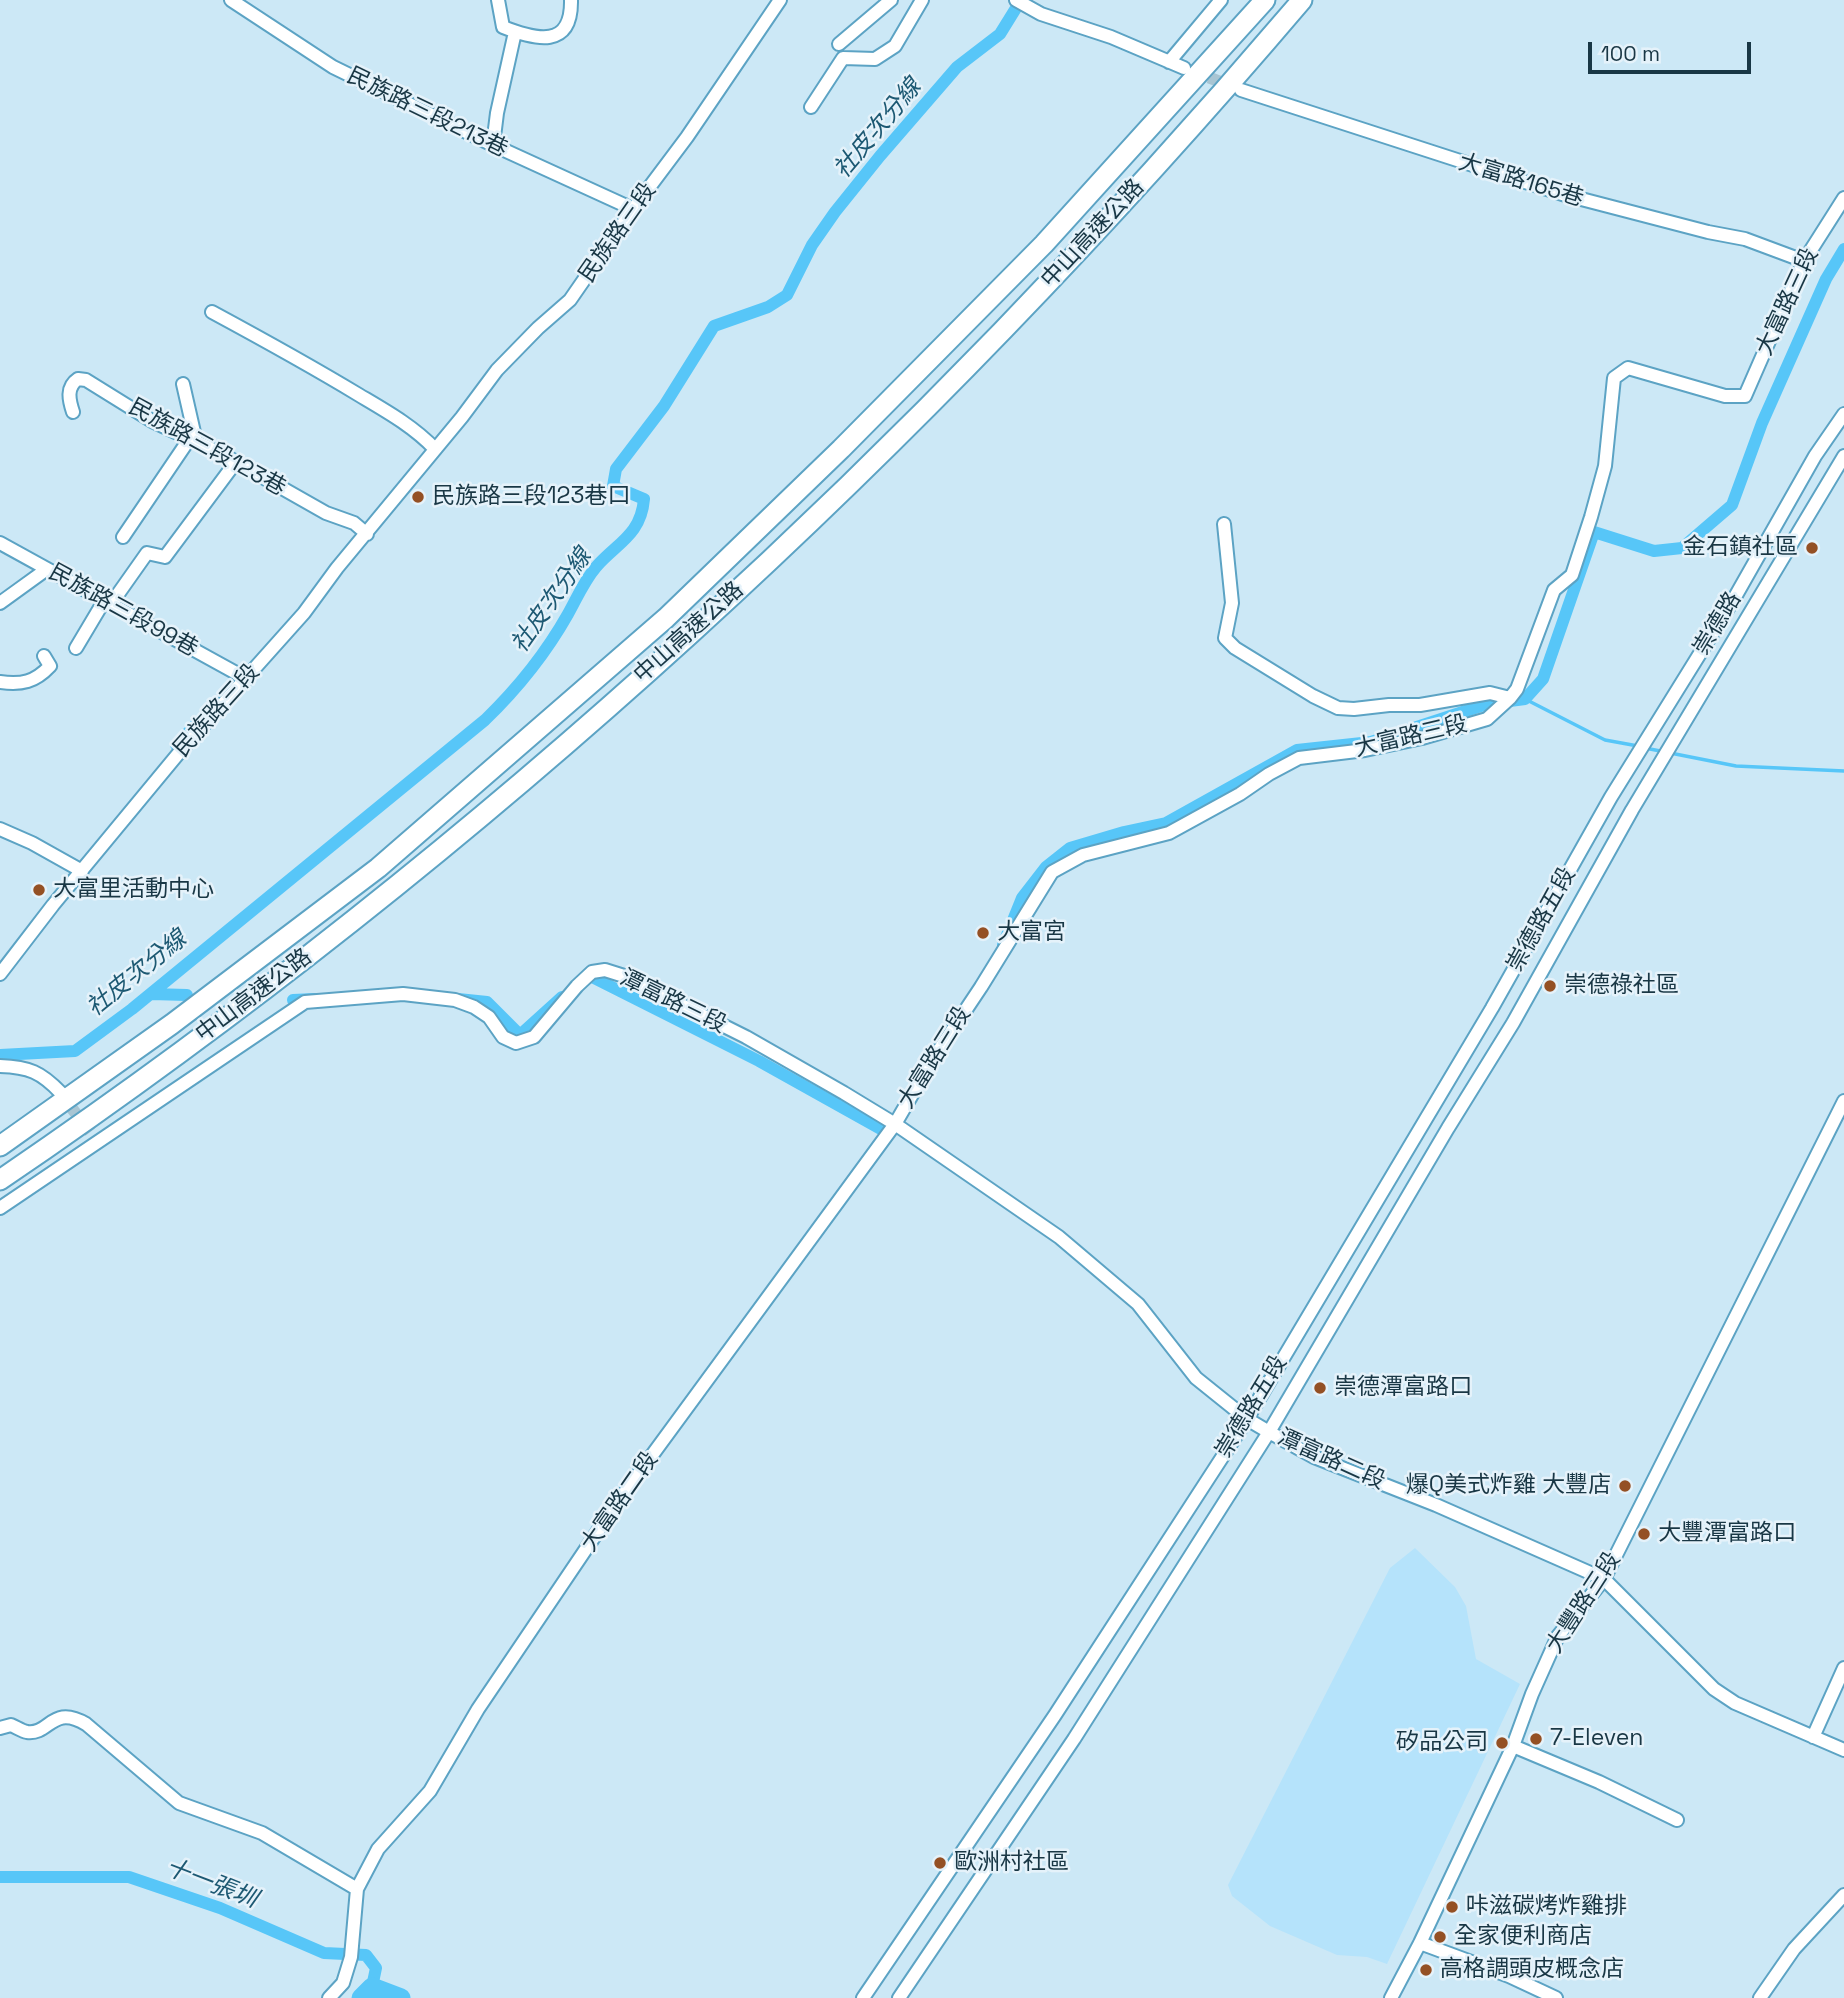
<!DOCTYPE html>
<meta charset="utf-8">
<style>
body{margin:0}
#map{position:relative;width:1844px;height:1998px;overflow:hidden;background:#cce8f6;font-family:"Space Grotesk",sans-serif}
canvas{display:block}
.scale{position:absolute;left:1588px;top:42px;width:163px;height:32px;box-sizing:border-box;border:4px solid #193745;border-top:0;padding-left:9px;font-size:21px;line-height:24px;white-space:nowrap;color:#193745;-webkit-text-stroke:5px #e5f2fa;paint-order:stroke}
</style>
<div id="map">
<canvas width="1844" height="1998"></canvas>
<div class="scale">100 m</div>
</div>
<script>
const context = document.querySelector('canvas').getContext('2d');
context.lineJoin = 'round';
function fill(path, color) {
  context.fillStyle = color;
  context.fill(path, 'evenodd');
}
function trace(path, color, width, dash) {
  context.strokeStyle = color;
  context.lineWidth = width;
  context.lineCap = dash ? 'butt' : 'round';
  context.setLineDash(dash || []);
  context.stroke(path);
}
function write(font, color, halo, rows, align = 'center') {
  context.font = font + ' "Space Grotesk","Noto Sans TC",sans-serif';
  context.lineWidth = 5;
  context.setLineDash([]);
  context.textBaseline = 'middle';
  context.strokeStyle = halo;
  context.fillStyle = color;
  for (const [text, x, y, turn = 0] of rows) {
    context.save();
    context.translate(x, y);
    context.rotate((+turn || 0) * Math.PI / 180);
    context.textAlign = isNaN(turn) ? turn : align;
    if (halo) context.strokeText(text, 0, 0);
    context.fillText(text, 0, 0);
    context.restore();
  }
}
const built = new Path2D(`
 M1415 1548 1455 1587 1466 1606 1476 1659 1520 1684 1387 1964 1367 1957 1337 1955 1270 1926 1232 1896 1228 1885 1390 1568Z`);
const stream = new Path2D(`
 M1525 699 1605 740 1638 746
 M1645 748 1736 766 1844 771`);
const canal = new Path2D(`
 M176 745 213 707
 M1003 945 1022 898 1046 867 1070 848 1124 832 1166 823 1297 750 1371 742 1487 704 1525 699 1543 679 1594 532 1654 551 1682 548 1732 505 1762 423 1826 279 1844 249
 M582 982 590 976 759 1061 888 1133 893 1124
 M151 994 187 995
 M458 999 487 1002 520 1035 562 997
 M293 1000 315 999
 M0 1055 75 1051 132 1009 485 720C517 689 546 653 568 614 577 598 584 581 596 567 617 543 641 535 644 499L613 486 616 469 664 406 714 326 768 307 787 295 812 245 835 212 880 156 957 67 1000 34 1021 0
 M0 1877H129L220 1908 324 1953 366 1955 376 1968 372 1987`);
const river = new Path2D(`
 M361 1998 372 1987 401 1998`);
const minorTunnel = new Path2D(`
 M1192 71 1231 86
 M61 1094 97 1141`);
const minor = new Path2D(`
 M231 0 333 67 493 145 633 209
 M498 0 503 27C536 40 572 49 571 0
 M1016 0 1041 14 1111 37 1184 68
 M839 44 891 0
 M1169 62 1221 0
 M1241 90 1562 194 1708 232 1745 239 1804 261
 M811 107 843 58 875 59 895 46 922 0
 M493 145 497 113 515 32
 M212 312C262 339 311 366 359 395 386 411 413 426 435 449
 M183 384 196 441
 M73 412C69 400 66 387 78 379L86 380 152 421 222 454 326 513 354 523 367 534
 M1224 524 1232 603 1225 638 1235 648 1313 696 1338 708 1354 709 1389 705H1420L1490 693 1510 698
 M123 537 190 438
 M0 543 247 679
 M0 603 47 569
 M111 604 147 553 165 557 235 463
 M76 648 104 601
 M0 682C22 685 35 682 50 666L44 656
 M0 829 32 843 82 871
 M0 974 53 905 178 754 304 613 337 568 462 417 497 370 538 328 570 300 633 209 687 137 780 0
 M0 1066C29 1067 41 1072 61 1093
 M0 1208 305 1002 403 994 455 1000 474 1007 489 1017 503 1037 516 1043 534 1037 577 986 592 972 605 970 624 976 746 1037 844 1093 895 1124 1059 1237 1138 1304 1196 1378 1247 1419 1269 1432 1314 1457 1436 1505 1604 1579 1714 1689 1735 1703 1844 1750
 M0 1728 11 1725C16 1727 22 1731 27 1732 50 1735 52 1704 86 1724L179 1803 262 1833 357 1889
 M1813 1737 1844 1668
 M1513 1746 1599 1782 1677 1820
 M1420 1943 1509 1976 1556 1998
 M329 1998 343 1983 351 1957 357 1889 378 1849 430 1791 478 1709 617 1503 895 1124 931 1062 981 987 1052 872 1083 855 1169 833 1240 794 1269 774 1299 758 1365 750 1422 738 1487 719 1510 698 1517 689 1554 590 1572 575 1591 517 1605 466 1614 378 1628 368 1725 396H1745L1804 261 1844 198
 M863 1998 1055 1715 1247 1419 1492 1008 1611 797 1735 597 1815 456 1844 414
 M899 1998 1074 1739 1269 1432 1448 1128 1513 1023 1632 810 1844 456
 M1391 1998 1420 1943 1513 1746 1532 1694 1558 1636 1604 1579 1844 1101
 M1760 1998 1794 1949 1844 1895`);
const highway = new Path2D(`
 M0 1146 172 1024 378 868 666 618 841 449 1044 244 1265 0
 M0 1180C485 850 922 447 1302 0`);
const markers = [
 [418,497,7,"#945024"],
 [1812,548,7,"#945024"],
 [39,890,7,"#945024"],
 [983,933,7,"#945024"],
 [1550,986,7,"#945024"],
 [1320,1388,7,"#945024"],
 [1625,1486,7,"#945024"],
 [1644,1534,7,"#945024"],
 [1536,1739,7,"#945024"],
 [1502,1743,7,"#945024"],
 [940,1863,7,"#945024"],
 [1452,1907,7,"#945024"],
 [1440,1937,7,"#945024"],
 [1426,1970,7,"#945024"]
];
const streetNames = [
 ["民族路三段213巷",427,113,26],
 ["大富路165巷",1521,181,17],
 ["民族路三段",618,233,-55],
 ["中山高速公路",1093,234,-47],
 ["大富路三段",1788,302,-65],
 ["民族路三段123巷",207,448,29],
 ["民族路三段99巷",123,611,29],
 ["崇德路",1718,624,-59],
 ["中山高速公路",689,633,-42],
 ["民族路三段",217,711,-48],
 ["大富路三段",1411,737,-13],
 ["崇德路五段",1542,920,-61],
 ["中山高速公路",254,996,-37],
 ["潭富路三段",673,1002,26],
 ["大富路三段",935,1058,-58],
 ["崇德路五段",1252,1407,-59],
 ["潭富路二段",1331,1460,24],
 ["大富路二段",620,1502,-55],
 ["大豐路三段",1584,1603,-57]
];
const poiNames = [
 ["民族路三段123巷口",432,497],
 ["金石鎮社區",1798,548,"right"],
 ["大富里活動中心",53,890],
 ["大富宮",997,933],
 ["崇德祿社區",1564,986],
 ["崇德潭富路口",1334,1388],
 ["爆Q美式炸雞 大豐店",1611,1486,"right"],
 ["大豐潭富路口",1658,1534],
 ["7-Eleven",1550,1739],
 ["矽品公司",1488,1743,"right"],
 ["歐洲村社區",954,1863],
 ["咔滋碳烤炸雞排",1466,1907],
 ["全家便利商店",1454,1937],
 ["高格調頭皮概念店",1440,1970]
];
const waterNames = [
 ["社皮次分線",878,129,-50],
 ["社皮次分線",552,601,-55],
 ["社皮次分線",137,974,-39],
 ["十一張圳",211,1884,21]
];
fill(built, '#b5e3fb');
trace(stream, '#57c6f8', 3.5);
trace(canal, '#57c6f8', 12);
trace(river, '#57c6f8', 19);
trace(minorTunnel, '#a8c5d3', 12, [12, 6]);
trace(minor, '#5ca3c4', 16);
trace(highway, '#5ca3c4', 23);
trace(minor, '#fff', 12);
trace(highway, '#fff', 19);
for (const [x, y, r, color] of markers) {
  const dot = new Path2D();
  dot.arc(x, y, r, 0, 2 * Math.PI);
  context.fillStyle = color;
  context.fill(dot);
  trace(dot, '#e5f2fa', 2.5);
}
write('23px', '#193745', '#e5f2fa', streetNames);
write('23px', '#193745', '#e5f2fa', poiNames, 'left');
write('italic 24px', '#1d5973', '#e5f2fa', waterNames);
</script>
